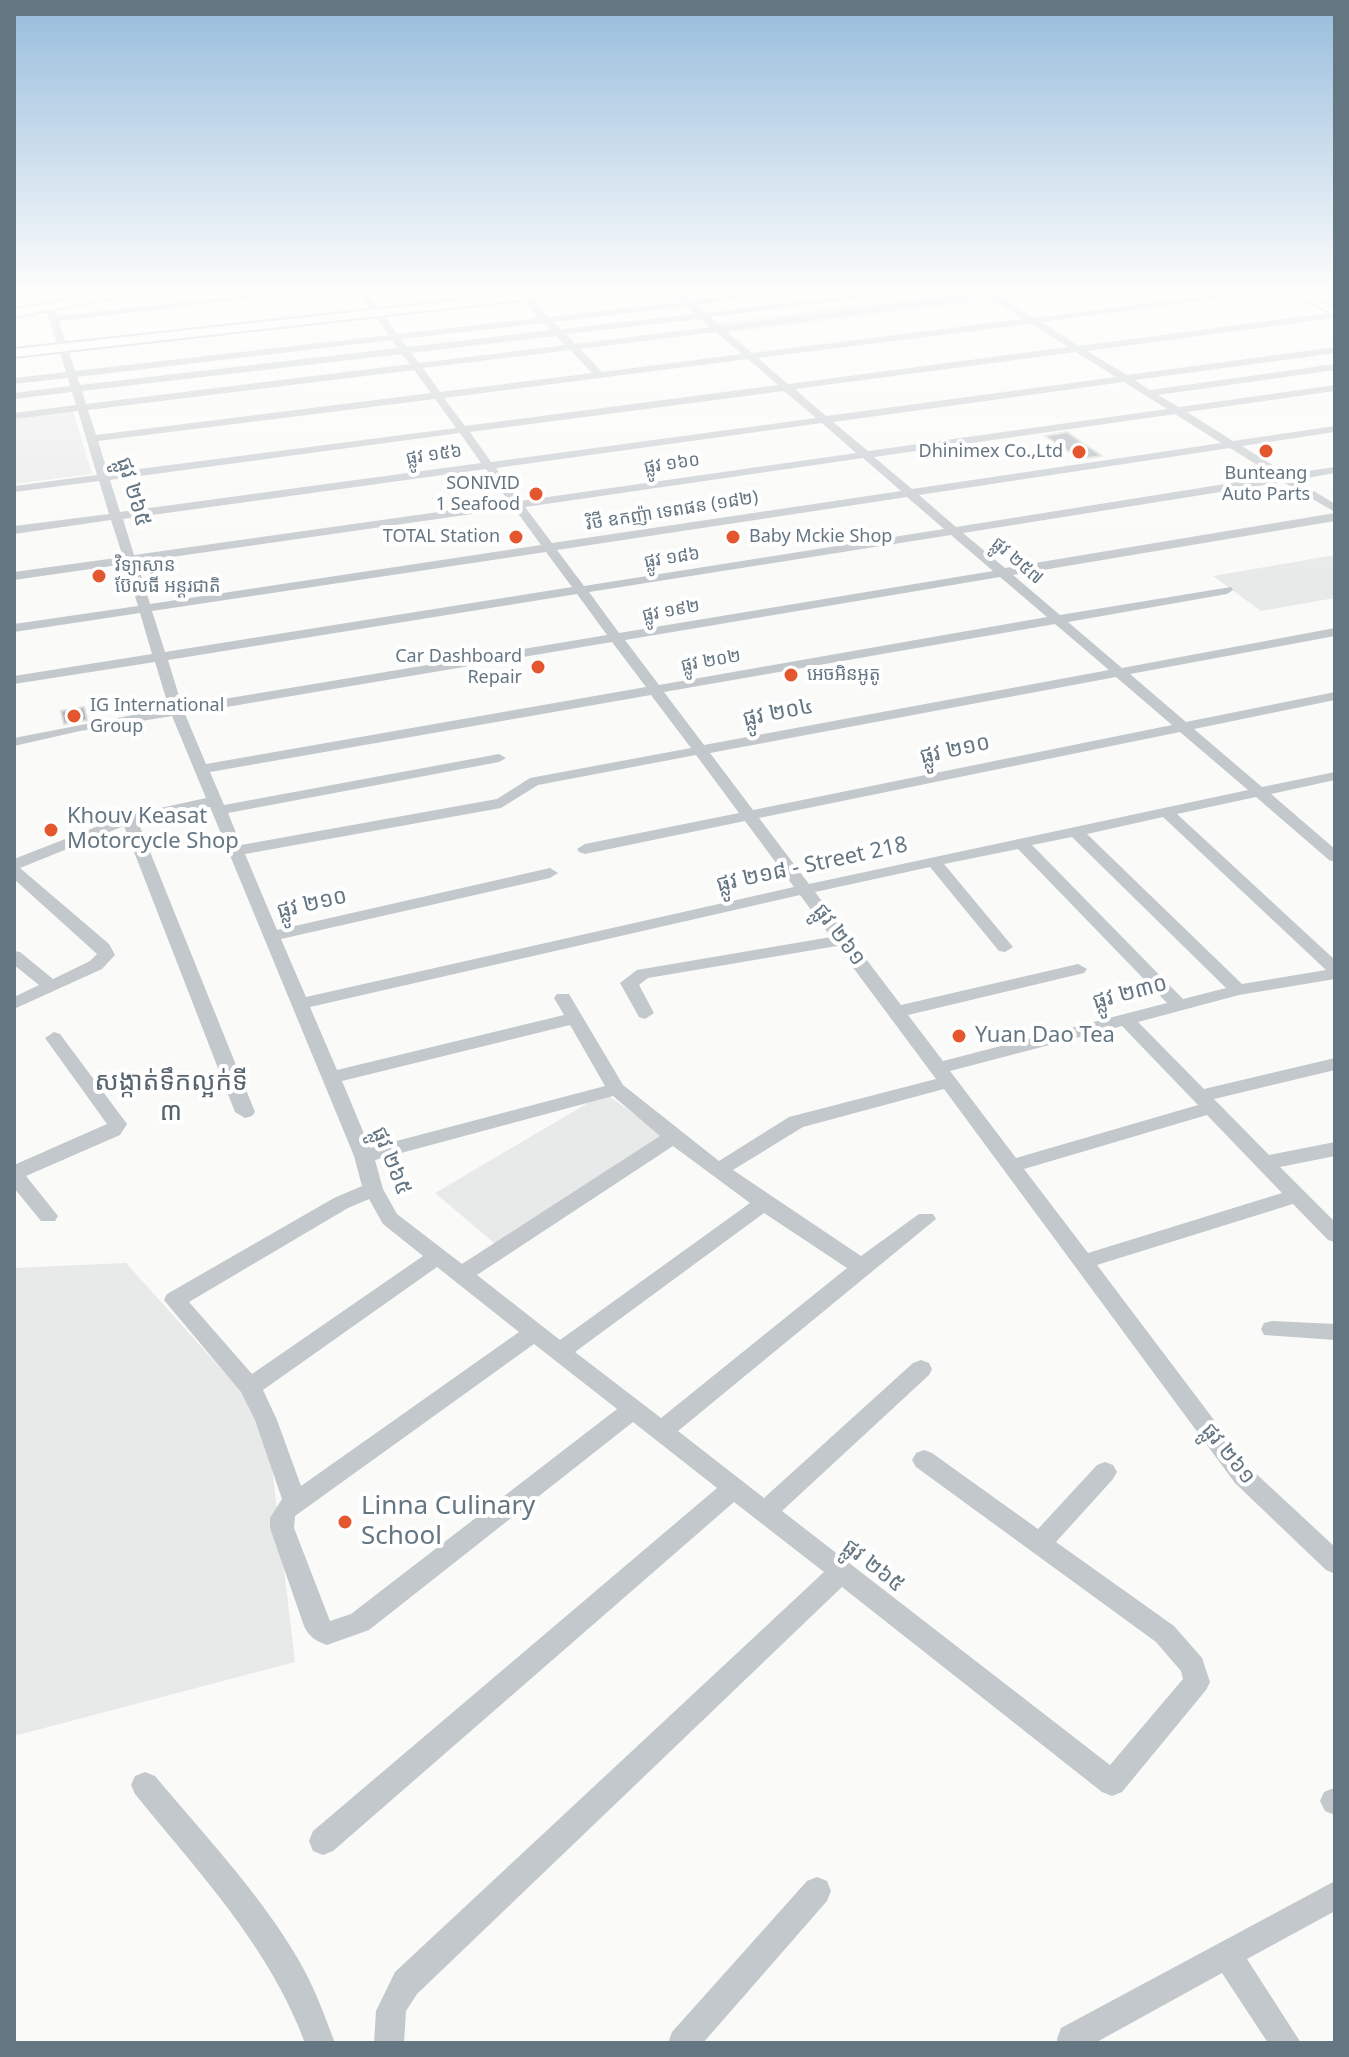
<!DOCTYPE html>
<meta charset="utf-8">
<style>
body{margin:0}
#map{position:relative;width:1349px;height:2057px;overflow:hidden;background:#fafaf8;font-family:"Noto Sans",sans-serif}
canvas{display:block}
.frame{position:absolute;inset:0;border:16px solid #657683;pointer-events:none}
</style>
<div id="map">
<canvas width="1349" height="2057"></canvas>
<div class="frame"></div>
</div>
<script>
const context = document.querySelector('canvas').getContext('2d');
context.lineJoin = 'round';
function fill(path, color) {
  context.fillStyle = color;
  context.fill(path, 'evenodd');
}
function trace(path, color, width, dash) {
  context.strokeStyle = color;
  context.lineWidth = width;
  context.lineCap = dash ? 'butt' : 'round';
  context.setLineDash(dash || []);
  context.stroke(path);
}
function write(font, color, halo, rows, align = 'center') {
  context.font = font + ' "Noto Sans","Noto Sans Khmer",sans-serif';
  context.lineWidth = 8;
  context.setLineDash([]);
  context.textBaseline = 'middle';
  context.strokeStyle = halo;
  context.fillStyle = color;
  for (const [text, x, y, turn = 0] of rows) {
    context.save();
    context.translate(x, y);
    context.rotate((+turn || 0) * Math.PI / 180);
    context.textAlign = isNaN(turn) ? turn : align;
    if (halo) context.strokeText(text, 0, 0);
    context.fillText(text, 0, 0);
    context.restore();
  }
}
const built = new Path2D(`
 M969 292H985L997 300 728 333 716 323Z
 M73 411 92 474 14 484V418Z
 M1335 555V598L1261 611 1213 576Z
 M605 1093 665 1137 499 1247 435 1193Z
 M126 1263 259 1411 271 1459 295 1662 14 1736V1268Z`);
const building = new Path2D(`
 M1067 432 1102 456 1080 459 1045 436Z
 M84 707 87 720 64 724 61 711Z`);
const minor = new Path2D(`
 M277 292H306L59 321 75 371 389 335 358 292H367L397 334 539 318 515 292H524L548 317 681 302 671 292H680L690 300 763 292H791L696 305 705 313 881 292H909L710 317 720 326 984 292H1021L1000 297 1034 318 1237 292H1263L1041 322 1079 346 1335 312V318L1087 351 1127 375 1335 347V353L1135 380 1150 390 1335 364V370L1158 395 1179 407 1335 385V391L1187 412 1233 441 1335 426V432L1242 446 1287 474 1335 467V473L1296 480 1335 504V512L1283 482 963 533 1005 568 1335 513V521L1013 575 1060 615 1231 587 1233 590 1227 594 1068 622 1122 668 1335 628V636L1130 674 1186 722 1335 692V700L1194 729 1262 787 1335 772V780L1271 794 1335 849V862L1329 860 1256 797 1177 814 1335 960V979L1239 995 1138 1022 1204 1089 1335 1058V1070L1214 1099 1269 1155 1335 1142V1156L1280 1167 1335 1222V1242L1328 1240 1293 1204 1097 1265 1251 1469 1335 1547V1574L1326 1570 1235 1483 944 1089 803 1127 733 1170 861 1256 919 1214H933L936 1219 678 1431 764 1498 913 1363 921 1360 929 1363 932 1369 929 1375 782 1511 1110 1765 1183 1679 1181 1671 1156 1642 916 1467 912 1460 916 1453 924 1450 932 1453 1038 1529 1097 1465 1105 1462 1113 1465 1117 1472 1113 1479 1056 1542 1174 1626 1202 1658 1210 1682 1206 1690 1122 1792 1112 1796 1102 1792 842 1587 417 1994 406 2011 404 2043H374L376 2011 395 1972 824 1572 734 1502 333 1851 323 1855 313 1851 309 1841 313 1831 717 1488 633 1422 369 1630 327 1645C316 1641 309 1637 304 1626L270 1528V1518L282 1499 255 1420 241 1392 164 1300 167 1294 334 1198 362 1186 354 1156 210 807 138 822 255 1112 252 1116 245 1118 235 1112 124 826 20 868 109 944 115 955 102 969 14 1009V997L39 985 14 965V951L20 952 53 979 90 961 97 954 14 879V859L124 816 206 798 172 716 80 731 14 746V738L169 708 155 662 14 684V676L152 654 140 613 14 632V624L138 606 125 564 14 580V572L123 557 111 520 14 534V526L109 514 99 481 14 492V486L97 475 78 411 14 419V413L76 405 72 392 14 399V393L70 386 68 378 14 384V378L66 372 45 306H51L58 316ZM990 298 1023 319 752 353 726 331ZM686 306 695 314 561 329 553 322ZM701 319 710 327 575 344 566 334ZM544 323 551 330 407 347 401 339ZM1031 324 1068 347 788 384 758 358ZM716 332 742 354 602 372 580 349ZM556 336 565 345 419 363 411 353ZM392 340 398 348 80 385 77 377ZM570 350 592 373 440 392 423 368ZM1076 352 1116 377 826 416 795 389ZM402 354 410 364 86 404 82 391ZM748 359 778 385 465 426 444 398ZM414 370 431 393 96 435 88 410ZM1124 382 1167 409 868 451 833 422ZM784 391 816 418 491 462 470 432ZM435 399 456 428 108 473 98 441ZM1175 414 1221 443 912 489 874 457ZM822 423 856 453 520 501 496 468ZM460 433 481 463 120 512 110 480ZM1230 448 1275 476 956 527 919 495ZM863 458 901 491 552 543 525 507ZM486 469 509 502 134 555 123 519ZM907 497 944 529 584 586 557 550ZM514 508 541 545 150 604 137 562ZM951 535 993 571 619 633 589 592ZM546 552 572 587 165 652 152 611ZM1000 577 1047 617 659 685 625 640ZM577 594 607 635 182 706 168 660ZM1055 624 1109 670 704 745 664 692ZM612 642 646 687 206 764 185 714ZM1116 677 1172 725 753 810 710 753ZM651 695 691 748 530 778 497 799 241 845 228 813 499 762 506 758 499 754 224 805 210 772ZM1180 732 1248 790 809 884 759 818ZM696 755 739 813 585 844 577 849 579 852 585 854 745 821 794 887 306 997 281 939 550 878 558 873 550 868 277 930 245 854 501 808 538 785ZM1163 817 1326 970 1242 984 1087 834ZM1072 837 1226 988 1183 999 1032 845ZM1018 849 1167 1003 943 1061 908 1015 1084 973 1087 969 1078 964 901 1005 815 892 930 867 999 951 1005 952 1013 947 944 864ZM800 895 831 937 637 970 620 983 639 1017 645 1019 654 1013 639 985 648 978 837 946 936 1079 789 1117 719 1161 623 1085 569 994H557L554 998 564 1015 337 1070 310 1007ZM570 1025 605 1086 370 1148 342 1081ZM1122 1026 1198 1105 1016 1158 950 1071ZM613 1096 660 1136 462 1264 397 1214 383 1189 375 1160ZM1207 1115 1282 1193 1088 1253 1024 1169ZM673 1146 750 1203 560 1340 477 1275ZM369 1199 383 1224 423 1256 252 1374 189 1302 348 1208ZM764 1213 847 1268 661 1418 575 1352ZM437 1267 519 1332 301 1486 277 1420 263 1390ZM534 1344 617 1409 351 1614 330 1621 294 1528 295 1516Z
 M54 1032 60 1034 127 1124 120 1135 26 1176 58 1216 55 1221H41L14 1188V1165L107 1124 45 1038Z
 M1272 1321 1335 1324V1340L1264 1335 1261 1329 1264 1323Z
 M145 1772 155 1776C204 1835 259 1892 298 1959 314 1986 324 2014 335 2043H305C269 1946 199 1873 135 1794L131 1785 135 1776Z
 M1334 1788H1335V1815L1325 1811 1320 1801 1324 1792Z
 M817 1877 827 1881 831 1891 827 1901 703 2043H668L672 2032 807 1881Z
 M1335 1881V1911L1247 1959 1301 2043H1268L1222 1973 1095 2043H1058L1057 2039 1061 2028Z`);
const major = new Path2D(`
 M535 292H570L565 295 14 357V349Z
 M1289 292H1303L1335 308V315Z`);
const highway = new Path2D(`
 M114 292H141L14 317V309Z
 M14 349 22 350 23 353 14 357Z`);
const markers = [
 [1266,451,8,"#e4572e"],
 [1079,452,8,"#e4572e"],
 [536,494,8,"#e4572e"],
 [516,537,8,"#e4572e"],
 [733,537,8,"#e4572e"],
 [99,576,8,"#e4572e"],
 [538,667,8,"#e4572e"],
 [791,675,8,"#e4572e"],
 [74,716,8,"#e4572e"],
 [51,830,8,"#e4572e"],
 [959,1036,8,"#e4572e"],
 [345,1522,8,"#e4572e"]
];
const farPoinames = [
 ["Dhinimex Co.,Ltd",1063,452],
 ["Bunteang",1266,474,"center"],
 ["Auto Parts",1266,495,"center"],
 ["SONIVID",520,484],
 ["1 Seafood",520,505],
 ["TOTAL Station",500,537],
 ["Baby Mckie Shop",749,537,"left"],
 ["វិទ្យាស្ថាន",115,566,"left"],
 ["ប៊ែលធី អន្ដរជាតិ",115,587,"left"],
 ["Car Dashboard",522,657],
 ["Repair",522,678],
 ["អេចអិនអូតូ",807,675,"left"],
 ["IG International",90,706,"left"],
 ["Group",90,727,"left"]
];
const farStreetnames = [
 ["ផ្លូវ ១៥៦",434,455,-8],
 ["ផ្លូវ ១៦០",672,464,-8],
 ["វិថី ឧកញ៉ា ទេពផន (១៨២)",672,511,-9],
 ["ផ្លូវ ១៨៦",672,558,-9],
 ["ផ្លូវ ២៥៧",1017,561,41],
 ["ផ្លូវ ១៩២",671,611,-10],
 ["ផ្លូវ ២០២",711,661,-10]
];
const streetNames = [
 ["ផ្លូវ ២៦៥",133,492,73],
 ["ផ្លូវ ២០៤",778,713,-11],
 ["ផ្លូវ ២១០",955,750,-12],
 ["ផ្លូវ ២១៨ - Street 218",812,865,-12],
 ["ផ្លូវ ២១០",312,904,-13],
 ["ផ្លូវ ២៦១",839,935,53],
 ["ផ្លូវ ២៣០",1130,993,-15],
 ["ផ្លូវ ២៦៥",391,1161,68],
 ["ផ្លូវ ២៦១",1228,1454,51],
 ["ផ្លូវ ២៦៥",873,1566,38]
];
const poiNames = [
 ["Khouv Keasat",67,817],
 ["Motorcycle Shop",67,842],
 ["Yuan Dao Tea",975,1036]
];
const quarterNames = [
 ["សង្កាត់ទឹកល្អក់ទី",171,1083],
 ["៣",171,1113]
];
const nearPoinames = [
 ["Linna Culinary",361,1507],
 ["School",361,1537]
];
fill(built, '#e8e9e9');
fill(building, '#aab3b9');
trace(building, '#dcdcda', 2);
trace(major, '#b5babe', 4);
trace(highway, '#b4b9bd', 4);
fill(minor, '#c3c8cc');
fill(major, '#fff');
fill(highway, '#fff');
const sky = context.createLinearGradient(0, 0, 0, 580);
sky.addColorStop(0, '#96bcdc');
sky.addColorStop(0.5, '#fdfdfc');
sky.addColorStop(1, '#fdfdfc00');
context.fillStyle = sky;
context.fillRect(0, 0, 1349, 580);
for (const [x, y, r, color] of markers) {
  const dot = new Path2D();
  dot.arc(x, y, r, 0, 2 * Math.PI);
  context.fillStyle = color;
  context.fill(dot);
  trace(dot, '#fff', 3);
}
write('18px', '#657683', '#fff', farPoinames, 'right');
write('18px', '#657683', '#fff', farStreetnames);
write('22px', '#657683', '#fff', streetNames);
write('22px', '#657683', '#fff', poiNames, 'left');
write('26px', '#57646e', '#fff', quarterNames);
write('26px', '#657683', '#fff', nearPoinames, 'left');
</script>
